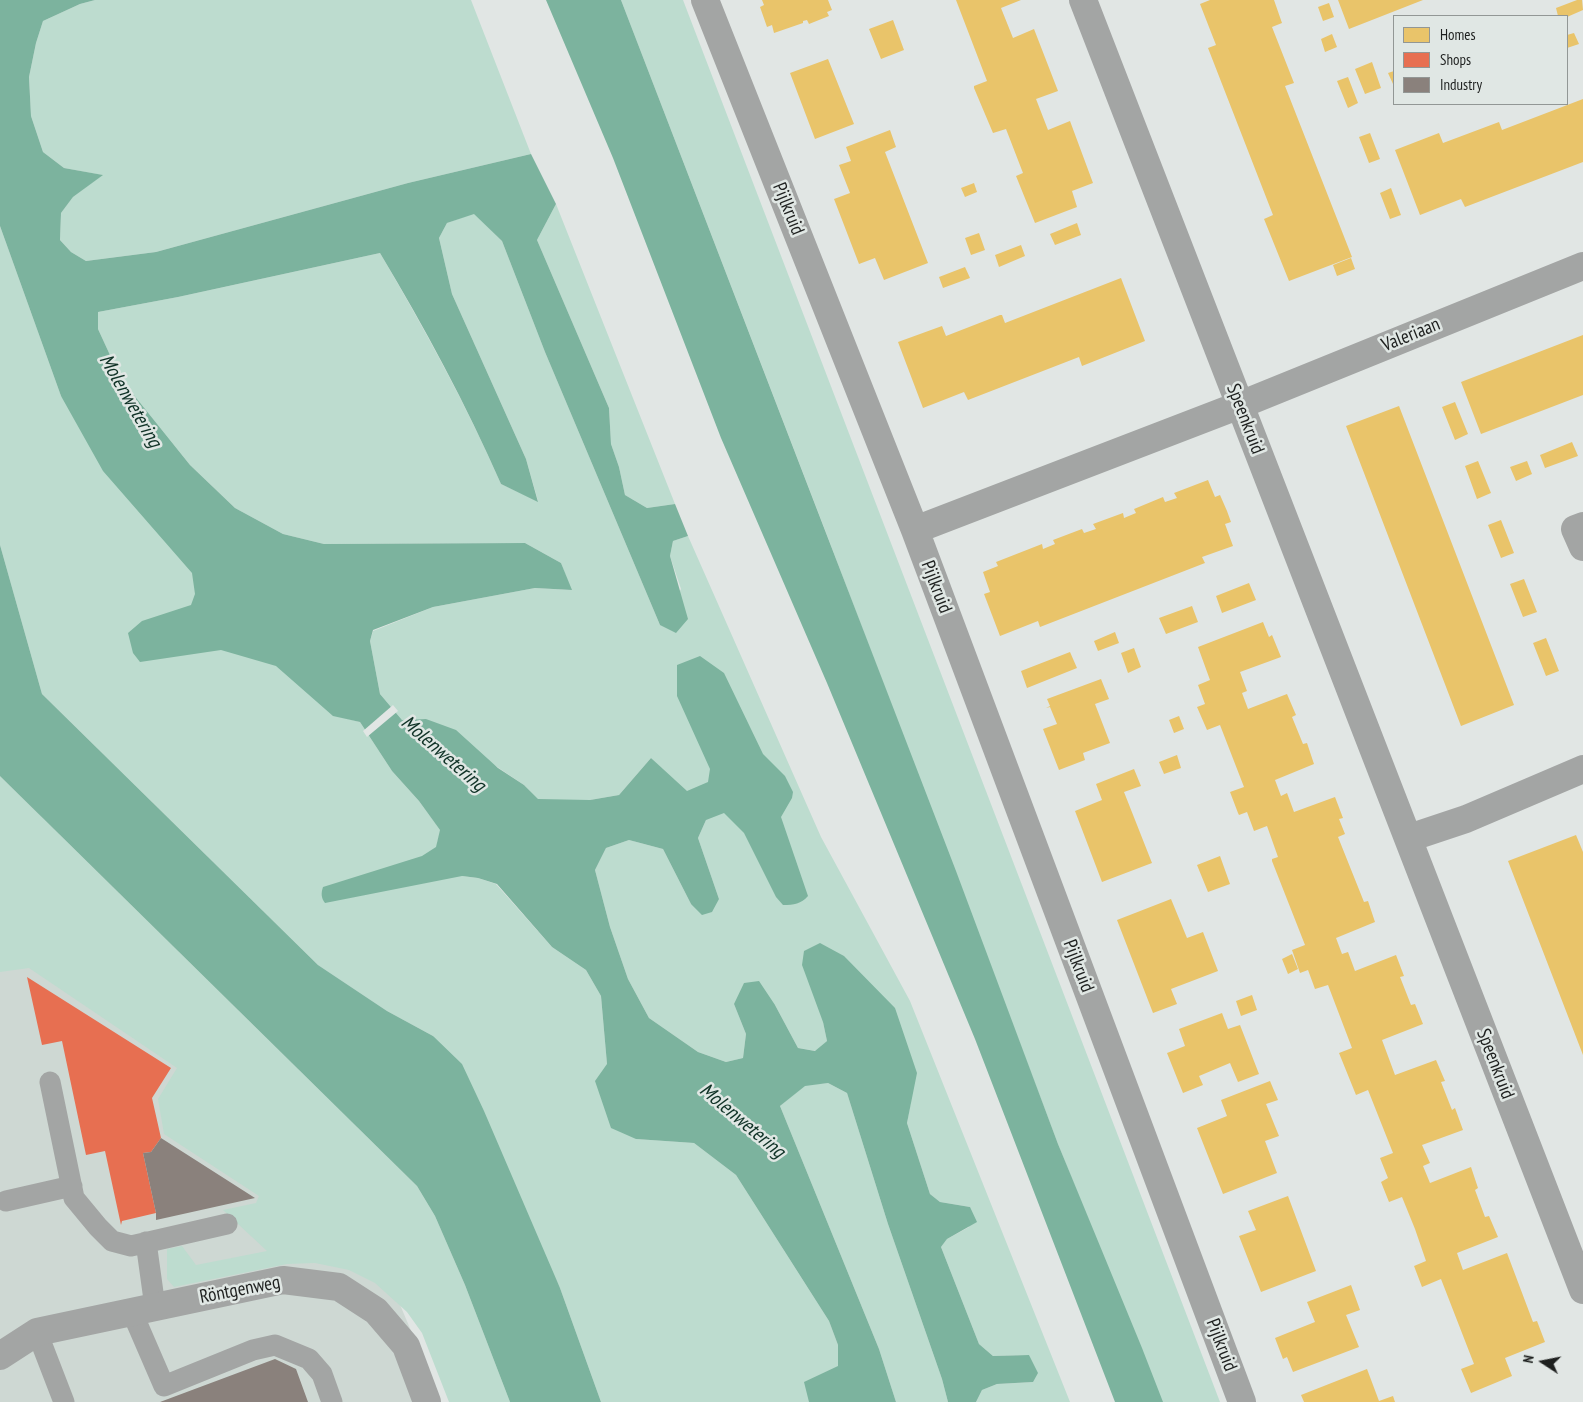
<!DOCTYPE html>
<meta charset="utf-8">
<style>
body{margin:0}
#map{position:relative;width:1583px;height:1402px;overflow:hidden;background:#e1e6e4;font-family:"PT Sans Narrow",sans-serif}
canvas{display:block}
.legend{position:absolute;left:1393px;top:15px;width:175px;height:90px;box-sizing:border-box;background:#e0e7e4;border:1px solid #929795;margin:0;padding:6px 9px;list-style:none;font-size:15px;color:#1e201f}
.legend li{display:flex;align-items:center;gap:10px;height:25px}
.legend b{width:25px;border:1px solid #929795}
.north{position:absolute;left:1518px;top:1337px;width:50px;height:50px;-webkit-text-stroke:4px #e0e7e4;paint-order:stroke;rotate:281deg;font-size:14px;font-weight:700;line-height:20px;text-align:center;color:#1e201f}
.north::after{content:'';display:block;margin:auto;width:18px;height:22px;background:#1e201f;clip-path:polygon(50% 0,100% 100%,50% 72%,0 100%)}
</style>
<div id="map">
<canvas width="1583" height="1402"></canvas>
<ul class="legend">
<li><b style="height:14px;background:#e9c46a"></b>Homes</li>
<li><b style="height:14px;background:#e76f51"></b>Shops</li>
<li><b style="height:14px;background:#8a817c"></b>Industry</li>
</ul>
<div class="north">N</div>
</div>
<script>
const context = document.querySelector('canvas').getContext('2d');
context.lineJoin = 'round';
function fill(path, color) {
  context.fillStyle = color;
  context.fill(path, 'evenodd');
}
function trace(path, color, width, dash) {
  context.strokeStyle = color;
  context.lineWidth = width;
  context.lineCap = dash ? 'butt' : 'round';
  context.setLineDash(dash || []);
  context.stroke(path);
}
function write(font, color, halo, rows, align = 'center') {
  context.font = font + ' "PT Sans Narrow",sans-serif';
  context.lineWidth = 5;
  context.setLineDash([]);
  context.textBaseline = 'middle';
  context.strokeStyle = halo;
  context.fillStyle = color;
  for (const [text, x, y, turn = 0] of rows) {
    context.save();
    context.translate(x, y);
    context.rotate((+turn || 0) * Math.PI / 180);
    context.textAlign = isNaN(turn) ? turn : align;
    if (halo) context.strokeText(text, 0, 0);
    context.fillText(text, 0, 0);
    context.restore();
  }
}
const built = new Path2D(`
 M0 761 393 1288 441 1402H0Z`);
const green = new Path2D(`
 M95 0H471L531 154 408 183 156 252 86 261 71 252 60 240 61 213 73 197 102 175 64 168 43 152 31 116 29 77 36 43 43 21 80 4Z
 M621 0H683L1220 1402H1161L1058 1144 825 530Z
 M556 204 675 504 647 508 625 495 619 467 611 444 609 408 537 240Z
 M474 213 502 241 545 352 660 625 681 589 670 556 673 541 688 536 821 837 910 1001 1070 1402H976L982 1390 997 1384 1033 1382 1029 1355 993 1356 979 1344 941 1247 947 1239 969 1227 970 1207 940 1202 930 1194 907 1123 911 1101 823 1022 827 1041 816 1051 798 1048 775 1005 734 1004 746 1034 743 1058 726 1062 698 1052 649 1018 628 979 610 927 595 870 606 848 629 840 663 849 691 904 719 899 698 838 706 820 651 758 619 795 590 800H538L524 785 426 719 402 720 380 694 370 641 373 631 433 607 535 588 571 590 561 563 525 543 324 544 283 534 235 508 190 465 121 379 98 329V312L178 297 380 253C424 328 466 404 501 484L538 501 526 459 452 294 439 238 447 223Z
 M0 226 61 396 333 715 360 722 392 771 419 801 441 831 437 843 462 876 478 878 496 884 552 947 586 970 601 996 607 1064 636 1139 694 1143 736 1175 829 1321 838 1345V1366L855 1402H601L560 1288 433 1036 387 1011 318 965 42 694 0 545Z
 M0 776 417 1186 435 1216 465 1285 510 1402H449L422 1333 407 1312 375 1283 349 1270 315 1263 287 1264 174 1287 167 1279V1249L182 1246 196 1265 267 1251 223 1210 256 1203 259 1196 164 1134 158 1099 177 1068 29 968 0 972Z
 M828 1083 847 1093 888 1224 942 1379 948 1402H896L879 1349 780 1106 805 1085Z`);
const water = new Path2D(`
 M0 0H95L80 4 43 21 36 43 29 77 31 116 43 152 64 168 103 175 73 197 61 213 60 240 71 252 86 261 156 252 408 183 531 154 556 204 537 240 609 408 611 444 619 467 625 495 647 508 675 504 688 536 673 541 670 556 688 619 676 633 660 625 545 352 502 241 474 214 447 223 439 238 452 294 526 459 538 502 501 484C466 404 425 328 380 253L178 297 98 312V329L121 379 190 465 235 508 283 534 324 544 525 543 561 563 572 590 535 588 433 607 373 630 370 641 380 694 402 720 426 719 456 730 498 768 524 785 538 799 590 800 619 795 651 758 687 791 708 782 710 769 677 696V665L700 656 724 673 763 754 785 776 793 792 792 798 781 817 808 896C801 904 794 905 783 905L776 897 744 833 724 813 706 820 698 838 719 899 712 912 702 915 691 904 663 849 629 840 606 848 595 870 610 927 628 979 649 1018 698 1052 726 1062 743 1058 746 1034 734 1004 744 983 759 981 775 1005 798 1048 815 1051 827 1041 823 1022 802 965 804 951 820 943 844 956 895 1008 917 1073 907 1123 930 1194 940 1202 970 1207 977 1222 947 1239 941 1247 979 1344 993 1356 1029 1355 1038 1373 1033 1382 997 1384 982 1390 976 1402H948L942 1379 888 1224 847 1093 828 1083 805 1086 780 1106 879 1349 896 1402H809L804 1382 838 1366V1345L829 1321 736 1175 694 1143 636 1139 611 1128 595 1081 607 1064 601 996 586 970 552 947 497 884 478 878 462 876 325 903C321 898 321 893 323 887L422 856 436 847 440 830 419 801 392 771 360 722 333 716 276 666 221 650 140 662 133 653 128 633 142 621 191 605 195 594 192 573 103 471 61 396 0 226Z
 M546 0H621L956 871 1058 1144 1142 1348 1163 1402H1115L975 1039 827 683 721 438 613 158Z
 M0 545 42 694 318 965 387 1011 433 1036 462 1064 484 1111 560 1288 601 1402H510L465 1285 435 1216 417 1186 0 776Z`);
const pier = new Path2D(`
 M393 705 398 711 367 737 363 731Z`);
const homes = new Path2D(`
 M762 0H828L832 10 827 12 829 16 809 24 807 20 803 21V23L774 33 772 25 767 27 760 7 764 5Z
 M956 0H1021L1001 8 1013 38 1034 29 1058 91 1036 99 1048 130 1070 121 1093 183 1072 191 1077 207 1035 223 1016 176 1023 173 1006 129 993 133 974 88V86L987 81Z
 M1210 0H1274L1282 23 1272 27 1294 83 1285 86 1352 257 1289 281 1264 219 1273 215 1208 48 1216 45 1200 4Z
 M1338 0H1423L1349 29Z
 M1577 0H1582L1583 10 1567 17 1558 16 1556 8Z
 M1329 3 1334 17 1323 21 1318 7Z
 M893 20 904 50 881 59 869 29Z
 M1574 33 1579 44 1567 48V35Z
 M1332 34 1337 47 1325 52 1321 39Z
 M828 59 854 124 815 139 790 73Z
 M1372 62 1381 88 1365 94 1355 69Z
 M1394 71V84H1393L1388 73Z
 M1348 77 1358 103 1348 108 1337 81Z
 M1583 99V162L1465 207 1461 199 1420 215 1395 150 1439 133 1443 143 1499 122 1502 130Z
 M890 130 896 147 885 152 928 263 884 280 875 258 859 264 834 199 850 193 839 165 851 161 846 147Z
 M1370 133 1380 159 1369 163 1359 137Z
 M974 183 977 192 965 197 961 188Z
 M1391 188 1401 215 1390 219 1380 193Z
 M1077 223 1081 235 1055 245 1050 234Z
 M979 233 985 250 971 255 965 238Z
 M1021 245 1025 256 999 267 995 255Z
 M1351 258 1355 269 1337 276 1333 265Z
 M965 267 970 278 943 288 939 277Z
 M1121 278 1145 341 1082 366 1079 357 968 400 964 392 923 408 898 342 942 326 946 336 1000 315H1002L1005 323Z
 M1583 335V395L1481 434 1461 382Z
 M1455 402 1468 434 1455 440 1442 407Z
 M1399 406 1514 705 1461 726 1346 426Z
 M1572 442 1578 456 1545 468 1540 455Z
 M1478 461 1491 493 1477 499 1465 466Z
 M1527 461 1532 474 1516 481 1510 467Z
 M1208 480 1215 497 1220 495 1227 511 1231 522 1225 524 1233 546 1202 557 1205 563 1040 627 1038 621 1000 636 984 594 990 592 983 572 998 566 996 562 1042 544 1043 549 1055 544 1053 540 1082 529 1084 533 1096 529 1093 524 1123 513 1124 518 1136 513 1134 509 1163 497 1165 502 1177 498 1174 493Z
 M1501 520 1514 553 1501 558 1488 525Z
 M1524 579 1537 612 1523 617 1510 584Z
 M1249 583 1256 600 1222 613 1216 596Z
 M1192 606 1198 622 1166 634 1159 618Z
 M1263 622 1269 637 1272 635 1281 657 1240 672 1247 691 1242 693 1248 709 1287 694 1296 715 1292 717 1303 744 1307 743 1314 764 1275 780 1281 796 1287 793 1294 812 1335 797 1343 818 1339 819 1345 834 1338 837 1364 902 1368 901 1375 922 1336 938 1342 954 1348 952 1355 971 1396 955 1404 976 1400 977 1411 1005 1415 1004 1423 1024 1382 1040 1395 1075 1436 1060 1445 1081 1441 1082 1452 1110 1455 1108 1463 1130 1422 1145 1430 1163 1423 1166 1430 1183 1471 1167 1478 1188 1475 1190 1485 1217 1489 1216 1498 1237 1457 1253 1463 1270 1507 1253 1533 1322 1537 1321 1545 1342 1505 1358 1512 1376 1471 1393 1461 1369 1474 1364 1441 1279 1422 1287 1414 1266 1426 1261 1415 1229 1402 1197 1389 1202 1381 1182 1388 1178 1380 1158 1393 1153 1368 1090 1356 1095 1339 1053 1352 1048 1328 985 1315 989 1308 970 1300 973 1292 950 1305 945 1272 861V859L1278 857 1267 826 1254 831 1247 812 1239 815 1238 813 1230 792 1244 787 1220 725 1207 730 1197 707 1205 704 1198 685 1210 680 1198 647Z
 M1115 632 1119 643 1098 651 1094 641Z
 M1546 638 1559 671 1546 676 1533 643Z
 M1134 648 1141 667 1128 673 1121 653Z
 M1070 652 1077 668 1027 688 1021 671Z
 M1101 679 1109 699 1095 704 1110 743 1083 753 1085 760 1059 770 1043 729 1057 724 1050 707 1046 708 1050 706 1047 699Z
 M1179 716 1184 729 1174 733 1169 720Z
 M1177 755 1181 768 1164 774 1159 762Z
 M1134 769 1141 786 1124 792 1152 863 1102 882 1075 811 1102 800 1096 784Z
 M1576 835 1583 852V1055L1508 861Z
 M1220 856 1230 884 1208 892 1197 865Z
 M1171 899 1187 938 1203 932 1218 971 1171 989 1177 1004 1153 1013 1117 920Z
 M1292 954 1298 969 1288 974 1282 959Z
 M1252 995 1257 1010 1241 1016 1236 1001Z
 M1222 1013 1228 1029 1240 1025 1259 1074 1238 1082 1230 1063 1199 1076 1203 1085 1183 1093 1167 1053 1185 1046 1179 1029Z
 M1270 1081 1278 1100 1266 1104 1279 1136 1265 1141 1277 1173 1223 1194 1197 1128 1227 1116 1221 1100Z
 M1288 1196 1316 1271 1261 1292 1239 1236 1256 1230 1248 1211Z
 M1351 1285 1360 1310 1346 1315 1359 1347 1293 1372 1287 1357 1283 1359 1275 1338 1315 1322 1307 1302Z
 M1367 1369 1379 1401 1393 1396 1395 1402H1304L1301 1395Z`);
const shops = new Path2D(`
 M27 977 171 1068 152 1098 161 1138 151 1152 143 1153 156 1213 122 1221 121 1225 105 1151 86 1155 62 1041 42 1045Z`);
const industry = new Path2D(`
 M161 1138 255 1198 156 1220V1213L143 1153 151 1152Z
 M275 1359 296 1369 308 1402H160Z`);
const service = new Path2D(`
 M50 1082 74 1198 98 1227 112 1241 131 1246 227 1224
 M6 1201 72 1186
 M146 1242 155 1307
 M132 1312 164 1386 253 1350 275 1345 309 1359 322 1374 332 1402
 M37 1332 64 1402`);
const minor = new Path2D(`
 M705 0 915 530 1242 1402
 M1083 0 1583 1290
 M1583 526 1575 529 1583 547
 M915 530 1240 405 1583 266
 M1409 838 1466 819 1583 769
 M0 1356 37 1332 283 1280 339 1287 376 1311 406 1346 427 1402`);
const streetNames = [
 ["Pijlkruid",788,209,68],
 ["Valeriaan",1411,335,-22],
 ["Speenkruid",1245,419,69],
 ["Pijlkruid",936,587,69],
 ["Pijlkruid",1078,966,69],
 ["Speenkruid",1495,1064,69],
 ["Röntgenweg",240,1290,-11],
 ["Pijlkruid",1221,1345,69]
];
const waterNames = [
 ["Molenwetering",130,401,60],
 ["Molenwetering",443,754,41],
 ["Molenwetering",742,1121,40]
];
fill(built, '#ced8d3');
fill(green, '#bddccf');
fill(water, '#7cb39e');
fill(pier, '#e1e6e4');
fill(homes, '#e9c46a');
fill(shops, '#e76f51');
fill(industry, '#8a817c');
trace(service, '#a3a5a4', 21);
trace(minor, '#a3a5a4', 28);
write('19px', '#1e201f', '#e0e7e4', streetNames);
write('italic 20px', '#0f3226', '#e0e7e4', waterNames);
</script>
